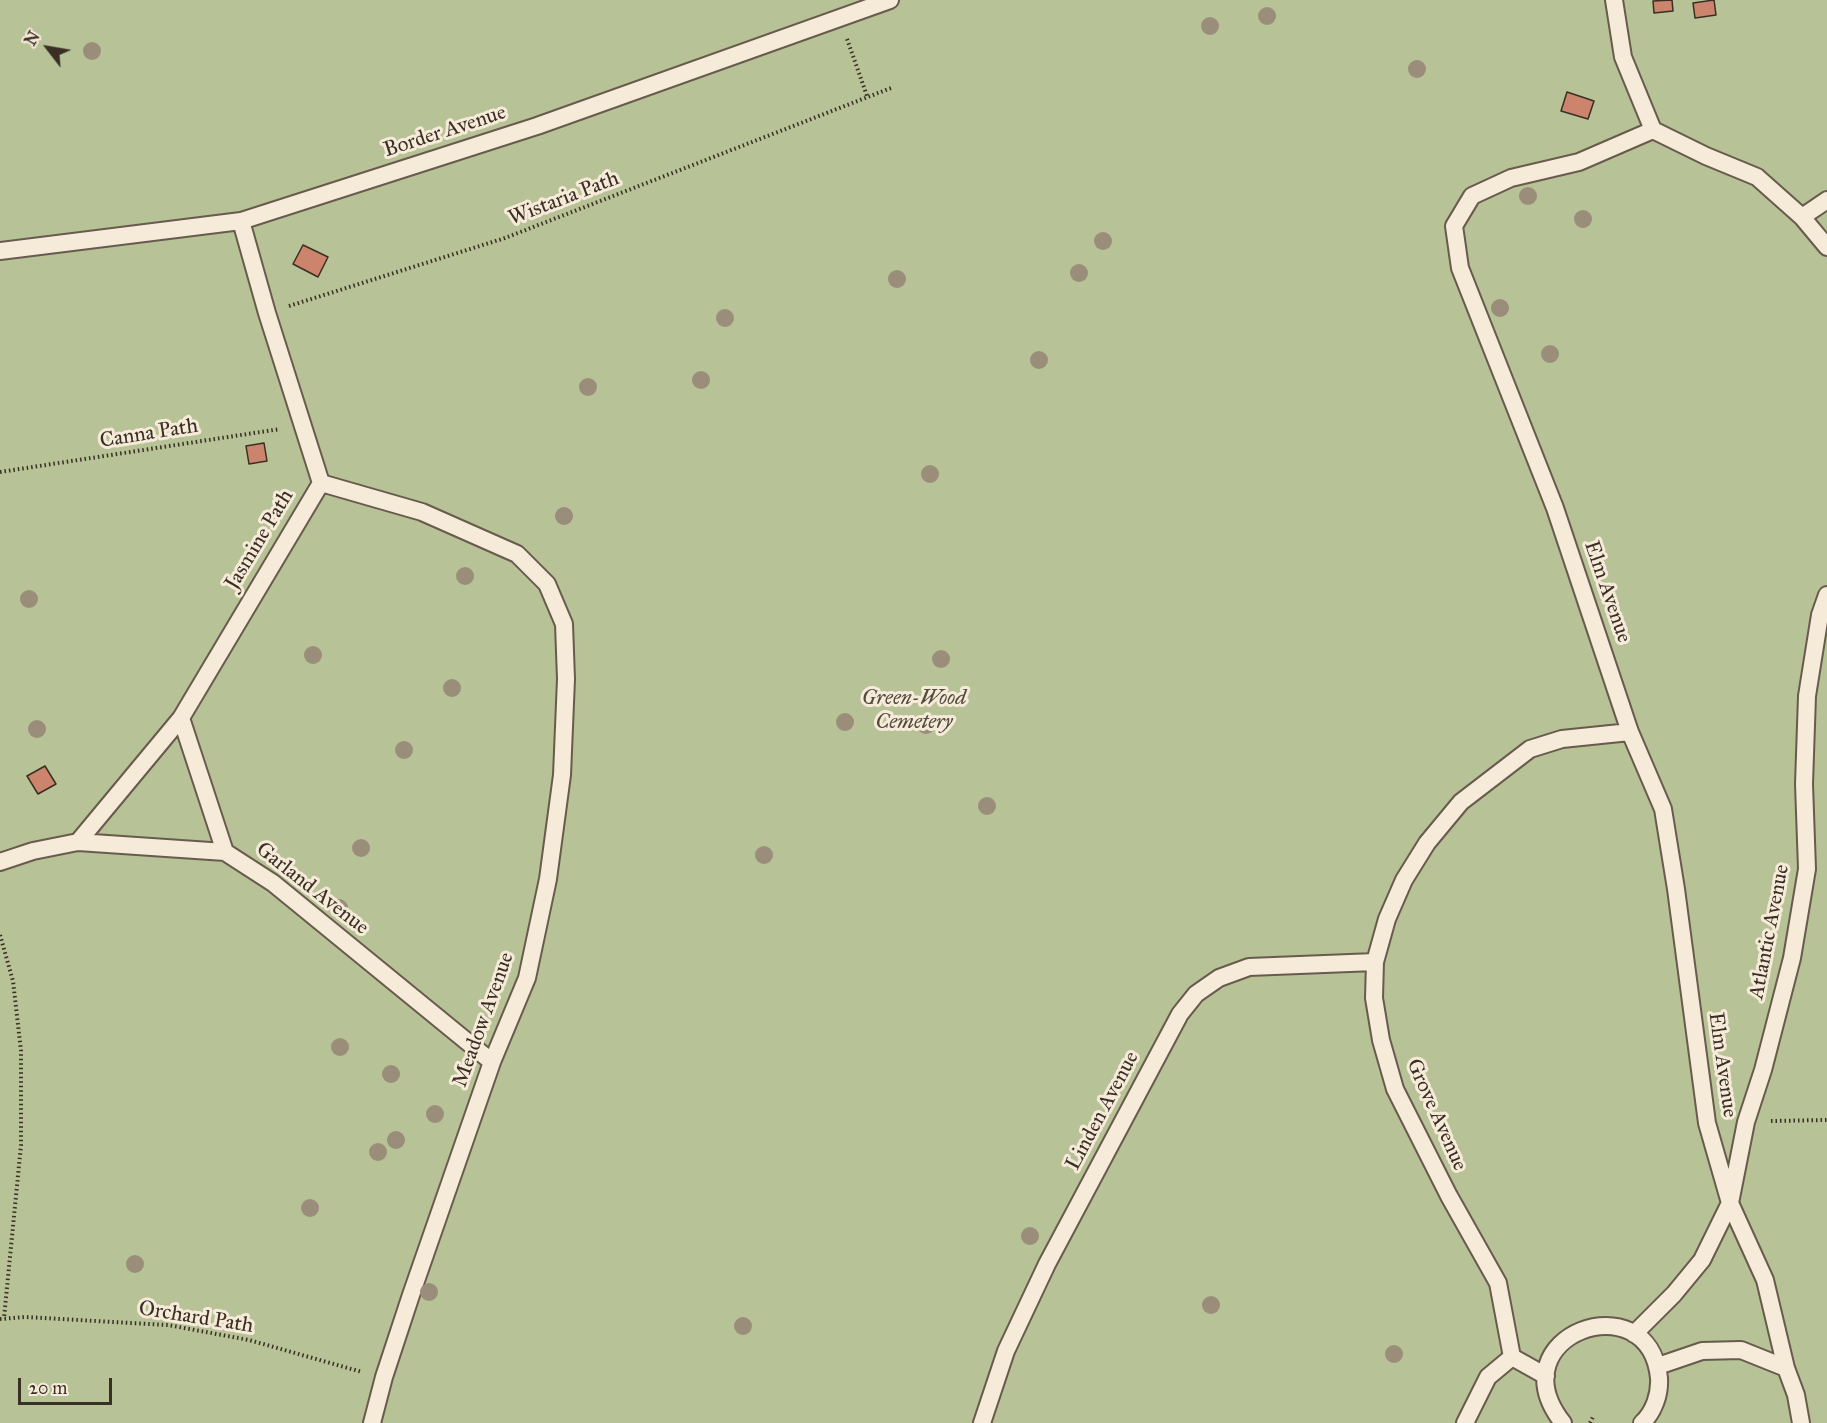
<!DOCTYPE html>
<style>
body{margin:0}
#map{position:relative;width:1827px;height:1423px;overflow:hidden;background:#f1dfc5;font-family:"IM FELL Great Primer",serif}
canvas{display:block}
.north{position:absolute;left:18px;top:18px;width:60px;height:60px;-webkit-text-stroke:4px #f6ead9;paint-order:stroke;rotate:301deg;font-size:16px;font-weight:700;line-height:24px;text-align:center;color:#3a2f25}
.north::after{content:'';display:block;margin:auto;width:21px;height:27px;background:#3a2f25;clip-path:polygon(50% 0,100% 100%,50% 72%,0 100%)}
.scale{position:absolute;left:18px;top:1378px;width:94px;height:27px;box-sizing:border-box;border:3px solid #3a2f25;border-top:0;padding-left:8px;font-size:18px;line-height:21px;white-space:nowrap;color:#3a2f25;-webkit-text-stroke:4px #f6ead9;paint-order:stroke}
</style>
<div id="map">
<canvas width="1827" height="1423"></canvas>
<div class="north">N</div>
<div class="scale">20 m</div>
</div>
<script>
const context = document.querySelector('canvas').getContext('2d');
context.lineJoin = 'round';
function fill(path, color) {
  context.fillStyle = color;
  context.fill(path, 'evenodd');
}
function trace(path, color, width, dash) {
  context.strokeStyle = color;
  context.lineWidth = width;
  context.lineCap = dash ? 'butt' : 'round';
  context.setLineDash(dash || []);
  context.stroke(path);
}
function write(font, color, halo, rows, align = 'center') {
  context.font = font + ' "IM FELL Great Primer",serif';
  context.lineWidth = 6;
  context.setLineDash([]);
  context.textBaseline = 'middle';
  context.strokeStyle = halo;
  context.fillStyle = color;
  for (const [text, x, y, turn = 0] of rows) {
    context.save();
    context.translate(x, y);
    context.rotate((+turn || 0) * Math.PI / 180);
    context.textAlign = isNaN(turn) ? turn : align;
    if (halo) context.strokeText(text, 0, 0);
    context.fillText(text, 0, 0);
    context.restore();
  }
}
const green = new Path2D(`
 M0 0H1827V1423H0Z`);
const building = new Path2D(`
 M1672 0 1673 11 1654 13 1653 1Z
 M1714 0 1716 15 1695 18 1693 3Z
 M1567 92 1594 101 1588 119 1561 111Z
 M303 245 328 257 318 277 293 264Z
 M264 443 267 461 249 464 246 446Z
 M45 766 56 784 38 794 27 776Z`);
const path = new Path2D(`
 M847 39 867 96
 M289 306 505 238 891 88
 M0 472 280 429
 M0 935 13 981 21 1051V1145L4 1318
 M1771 1121 1827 1120
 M0 1319 25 1317 168 1325 249 1340 362 1372
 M1590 1423 1593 1417`);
const lane = new Path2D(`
 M1614 0 1623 57 1653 130 1706 156 1757 177 1802 217 1827 247
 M1653 130 1579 162 1511 178 1472 196 1454 226 1460 268 1555 508 1630 732 1663 809 1676 889 1707 1123 1730 1203 1765 1280 1786 1368 1796 1395 1801 1423
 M1802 217 1827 200
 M0 251 241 221 537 126 890 0
 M321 483 422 512 517 554 547 584 564 624 566 679 562 775 548 879 527 978 492 1062 411 1295 384 1377 372 1423
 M181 718 225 852
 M78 842 181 718 321 483 267 313 241 221
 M0 862 33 851 78 842 225 852 273 883 492 1062
 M1634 1334 1674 1294 1702 1260 1730 1203 1746 1122 1763 1070 1792 958 1807 869 1804 784 1807 696 1820 615 1827 595
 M1512 1357 1498 1283 1449 1196 1395 1089 1381 1040 1374 998 1375 962 1387 919 1404 880 1427 843 1461 802 1530 749 1562 739 1630 732
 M1512 1357 1546 1376
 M1658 1366 1702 1351 1741 1350 1786 1368
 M982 1423 1006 1351 1047 1264 1180 1014 1196 994 1219 978 1249 967 1375 962
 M1465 1423 1488 1377 1512 1357
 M1563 1423C1494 1335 1649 1280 1659 1378 1660 1394 1654 1412 1642 1423`);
const trees = [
 [1267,16],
 [1210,26],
 [92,51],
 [1417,69],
 [1528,196],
 [1583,219],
 [1103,241],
 [1079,273],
 [897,279],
 [1500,308],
 [725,318],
 [1550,354],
 [1039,360],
 [701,380],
 [588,387],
 [930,474],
 [564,516],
 [465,576],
 [29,599],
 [313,655],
 [941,659],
 [452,688],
 [845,722],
 [926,725],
 [37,729],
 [404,750],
 [987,806],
 [361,848],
 [764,855],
 [339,908],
 [340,1047],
 [391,1074],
 [435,1114],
 [396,1140],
 [378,1152],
 [310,1208],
 [1030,1236],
 [135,1264],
 [429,1292],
 [1211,1305],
 [743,1326],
 [1394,1354]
];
const streetNames = [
 ["Border Avenue",445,132,-18],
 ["Wistaria Path",564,199,-21],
 ["Canna Path",149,434,-9],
 ["Jasmine Path",260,540,-59],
 ["Elm Avenue",1607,592,71],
 ["Garland Avenue",312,889,38],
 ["Atlantic Avenue",1770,932,-79],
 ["Meadow Avenue",484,1020,-70],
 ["Elm Avenue",1722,1065,82],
 ["Linden Avenue",1103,1111,-62],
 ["Grove Avenue",1436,1115,66],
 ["Orchard Path",196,1318,9]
];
const parkNames = [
 ["Green-Wood",914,699],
 ["Cemetery",914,723]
];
fill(green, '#b7c296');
fill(building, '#cd846c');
trace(building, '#3a2f25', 1.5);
trace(lane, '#685b4d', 20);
trace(path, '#3a2f25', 4, [1.5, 3]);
trace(lane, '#f6ead9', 16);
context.fillStyle = '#9a8e7a';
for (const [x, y] of trees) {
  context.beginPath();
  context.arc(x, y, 9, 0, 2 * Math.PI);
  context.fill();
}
write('21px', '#3a2f25', '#f6ead9', streetNames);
write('italic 21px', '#534c3c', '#f6ead9', parkNames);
</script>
